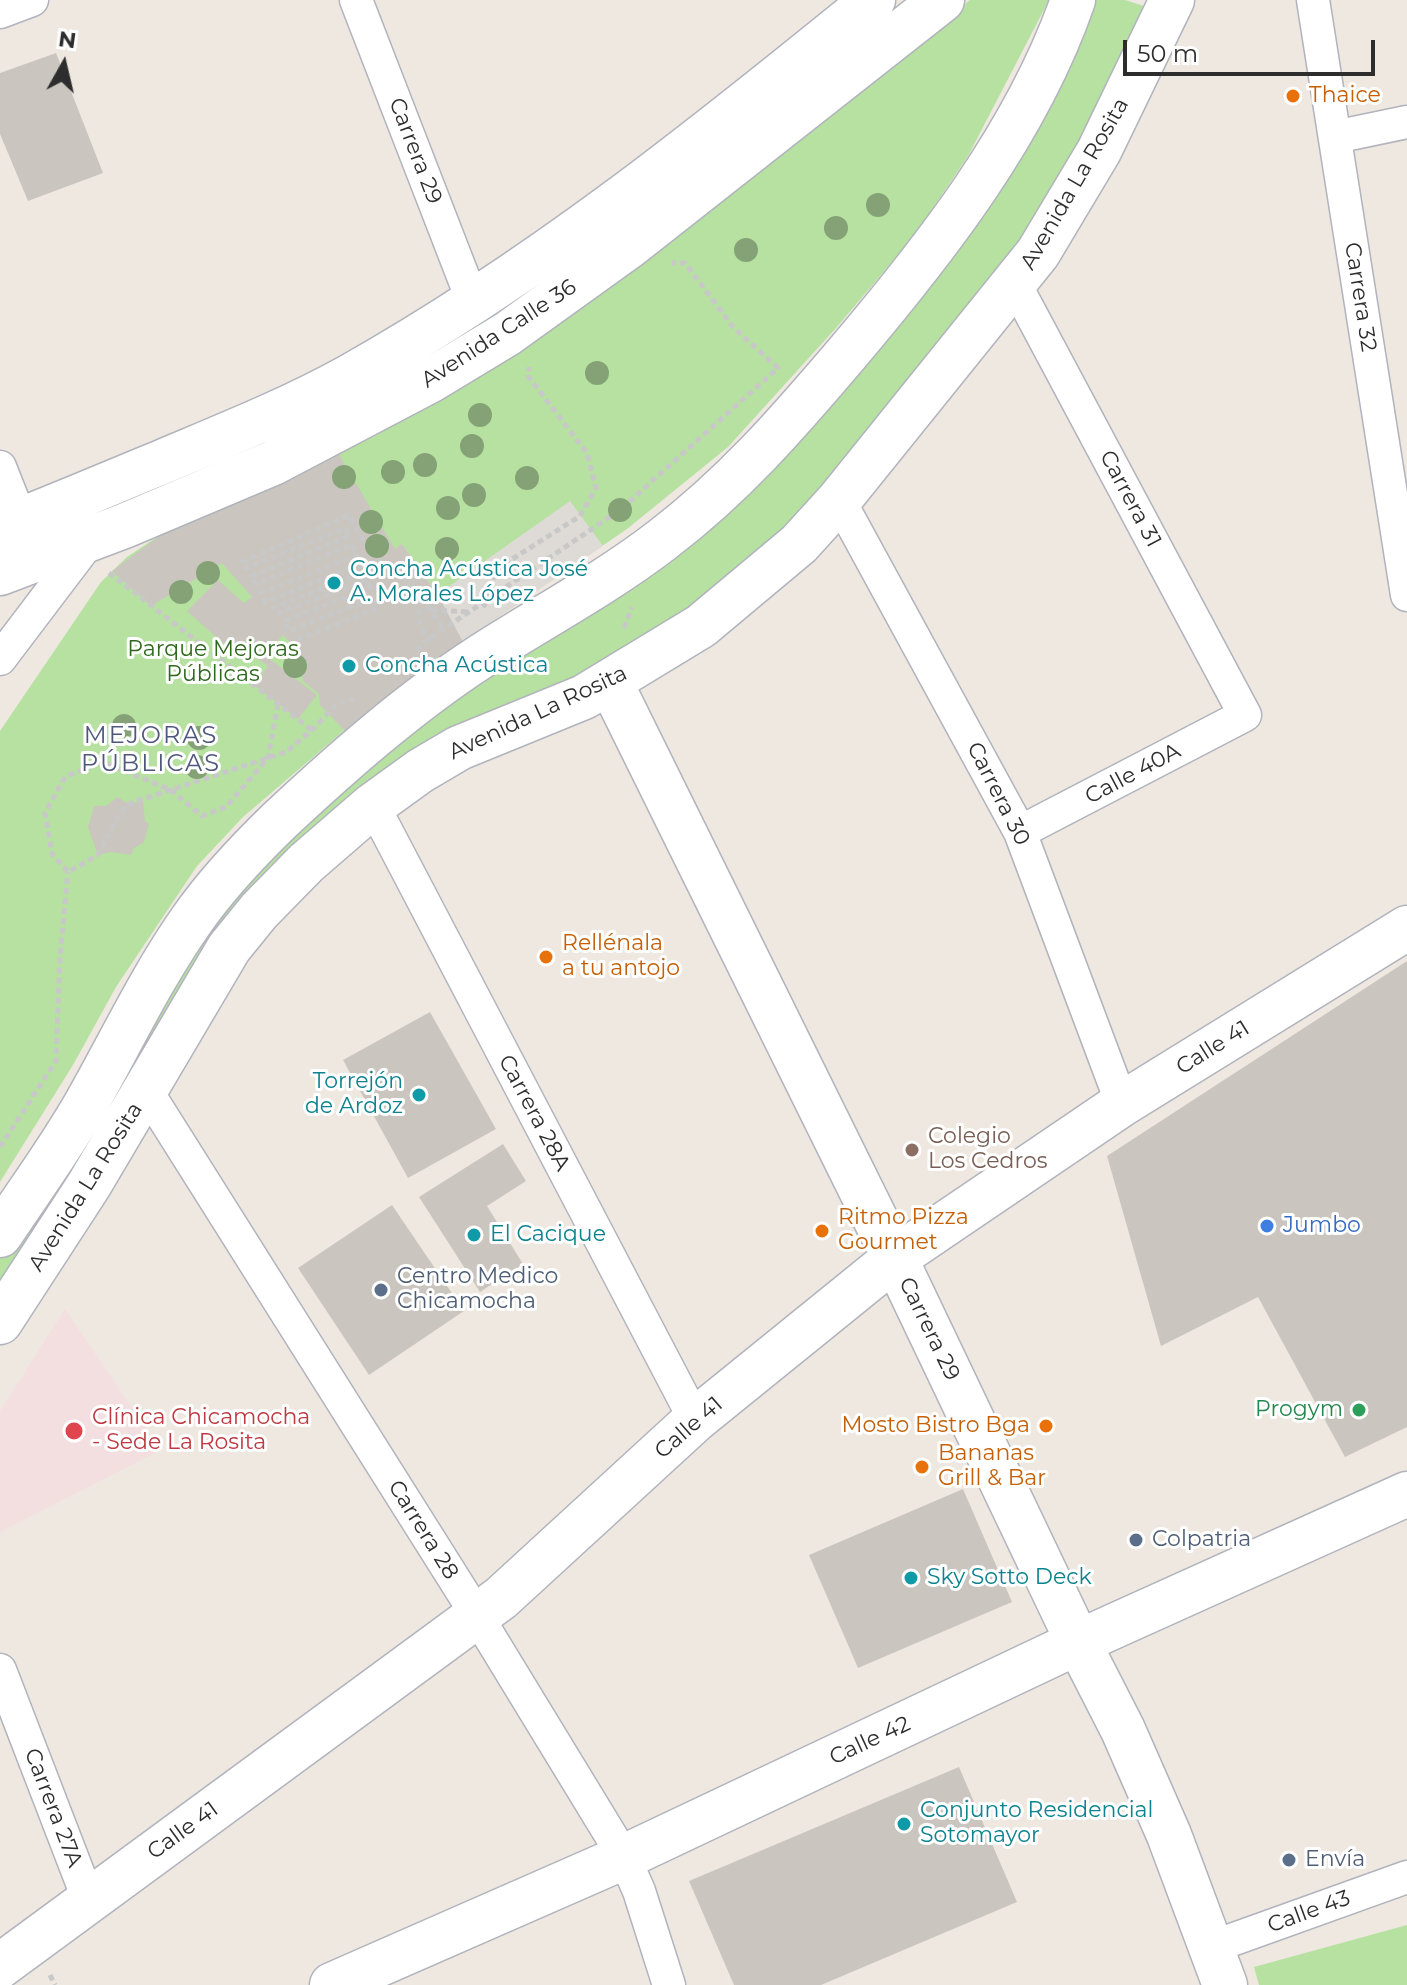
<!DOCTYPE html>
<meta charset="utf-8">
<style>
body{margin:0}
#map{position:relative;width:1407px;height:1985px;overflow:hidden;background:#eee8e1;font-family:Montserrat,sans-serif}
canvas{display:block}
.north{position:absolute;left:24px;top:24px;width:80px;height:80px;-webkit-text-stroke:6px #fff;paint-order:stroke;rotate:8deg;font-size:22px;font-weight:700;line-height:32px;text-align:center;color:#2d2d2d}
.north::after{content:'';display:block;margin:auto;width:28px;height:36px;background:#2d2d2d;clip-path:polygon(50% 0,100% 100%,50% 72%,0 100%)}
.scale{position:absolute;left:1123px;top:40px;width:252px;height:36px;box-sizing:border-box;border:4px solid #2d2d2d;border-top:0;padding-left:10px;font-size:24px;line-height:28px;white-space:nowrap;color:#2d2d2d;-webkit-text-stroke:6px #fff;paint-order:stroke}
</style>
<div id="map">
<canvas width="1407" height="1985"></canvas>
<div class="north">N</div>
<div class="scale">50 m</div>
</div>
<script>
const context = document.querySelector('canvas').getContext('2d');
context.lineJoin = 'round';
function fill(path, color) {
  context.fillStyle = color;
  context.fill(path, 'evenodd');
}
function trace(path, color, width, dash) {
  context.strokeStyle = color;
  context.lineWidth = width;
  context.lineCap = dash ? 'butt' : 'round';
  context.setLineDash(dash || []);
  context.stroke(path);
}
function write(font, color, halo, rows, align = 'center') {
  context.font = font + ' Montserrat,sans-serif';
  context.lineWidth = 6;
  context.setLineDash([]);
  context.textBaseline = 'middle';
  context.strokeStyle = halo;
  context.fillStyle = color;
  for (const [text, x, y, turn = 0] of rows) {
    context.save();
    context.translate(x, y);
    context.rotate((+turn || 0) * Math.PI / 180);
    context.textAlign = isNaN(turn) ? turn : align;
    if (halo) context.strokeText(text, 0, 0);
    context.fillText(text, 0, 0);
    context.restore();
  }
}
const medical = new Path2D(`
 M65 1309 161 1450 0 1532V1411Z`);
const green = new Path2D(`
 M970 0H1049L968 156 914 236 836 328 728 447 627 529 434 661 353 723 243 817 197 866 116 987 73 1065 0 1182V731L101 582 127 557 163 533 275 485 376 435 476 373Z
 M1091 0H1125L1144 6 1106 108 1046 213 787 530 675 630 371 789 0 1288V1258L62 1166 200 923 443 699 669 558 751 493 836 399Z
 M1407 1925V1985H1259L1254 1967Z`);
const plaza = new Path2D(`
 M570 501 603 546 434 661 374 567 402 544 438 594Z`);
const building = new Path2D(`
 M56 53 103 173 28 201 0 134V73Z
 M338 453 395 549 402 544 438 595 463 642 345 731 320 705 319 694 303 681 293 646 283 635 269 650 261 645 258 650 317 695 298 719 254 685 268 666 253 656 239 657 187 611 218 580 244 603 252 597 222 563 151 606 112 571 165 532Z
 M118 797 128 804 143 801 145 821 149 824 144 842 133 849 131 855 111 852 98 855 88 827 94 806H106Z
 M1407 961V1427L1345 1457 1258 1297 1161 1346 1107 1156Z
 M430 1012 496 1129 408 1178 343 1060Z
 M503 1144 526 1181 487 1206 523 1264 480 1292 419 1197Z
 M392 1205 464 1311 369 1375 298 1268Z
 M963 1489 1012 1602 858 1668 809 1555Z
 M959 1767 1017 1902 821 1985H734L689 1881Z`);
const path = new Path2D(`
 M109 573 313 731
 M421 599C418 615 418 634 435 643
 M483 607 488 600 489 586 498 568 580 516 596 488 587 453 528 376 529 367
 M431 610 469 612
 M624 628 632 607
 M297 640 378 608 372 598 289 631 284 621 370 588 367 580 278 613 273 608 364 572 361 564 265 602 261 593 357 555 352 544 256 584 251 576 350 536 345 528 246 568 242 562 349 515 371 555 408 581 444 629
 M417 651 423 643 620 510 778 368 733 327 685 263H672
 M278 704 268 758 226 807 202 816 171 790 102 762 65 777 45 813 52 854 68 872 98 855 117 818 128 804 286 752 312 730 335 706 347 699 356 700
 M0 1147 56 1061 60 956 68 872
 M50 1975 55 1985`);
const street = new Path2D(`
 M356 0 473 302
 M1313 0 1407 595
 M0 12 32 0
 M1335 137 1407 122
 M1015 284 1245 715 1020 832
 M0 467 28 538
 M839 500 1020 832 1122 1104
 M0 659 91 539
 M373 805 695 1420
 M146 1090 463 1593 624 1857 639 1891 669 1985
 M0 1670 89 1901
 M1212 1947 1407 1877`);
const secondary = new Path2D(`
 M0 528C55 507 108 484 162 462 226 435 289 410 349 377 538 271 706 136 873 0
 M0 573 124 526 273 463 431 380 507 334 628 247 942 0
 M610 682 905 1279 1078 1642 1123 1730 1169 1835 1225 1985
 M0 1235C29 1191 61 1148 87 1102 121 1042 151 978 191 921 216 885 247 852 279 821 341 763 408 704 480 657 540 618 605 584 662 540 733 486 787 424 844 357 934 251 1027 133 1073 0
 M0 1322 89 1185 229 948 259 911 306 863 373 805 420 771 459 748 584 697 701 626 799 544 839 500 1038 253 1099 151 1172 0
 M0 1966 501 1598 695 1420 895 1258 1122 1104 1407 928
 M332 1985 624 1857 1070 1646 1407 1494`);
const trees = [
 [878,205],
 [836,228],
 [746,250],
 [597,373],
 [480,415],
 [472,446],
 [425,465],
 [393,472],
 [344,477],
 [527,478],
 [474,495],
 [448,508],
 [620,510],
 [371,522],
 [377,546],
 [447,549],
 [208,573],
 [181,592],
 [295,666],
 [124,726],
 [199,738],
 [197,767]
];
const markers = [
 [1293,96,8,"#e8710a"],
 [334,583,8,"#0f9aa8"],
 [349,666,8,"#0f9aa8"],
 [546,957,8,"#e8710a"],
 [419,1095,8,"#0f9aa8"],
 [912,1150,8,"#8d6e63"],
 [1267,1226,8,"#3f7fe0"],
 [822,1231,8,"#e8710a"],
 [474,1235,8,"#0f9aa8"],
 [381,1290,8,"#5c6f8a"],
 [1359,1410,8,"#2e9e5b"],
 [1046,1426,8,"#e8710a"],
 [74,1431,10,"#e0444e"],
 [922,1467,8,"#e8710a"],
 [1136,1540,8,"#5c6f8a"],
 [911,1578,8,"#0f9aa8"],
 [904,1824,8,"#0f9aa8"],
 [1289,1860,8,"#5c6f8a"]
];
const foodNames = [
 ["Thaice",1309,96],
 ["Rellénala",562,944],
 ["a tu antojo",562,969],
 ["Ritmo Pizza",838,1218],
 ["Gourmet",838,1243],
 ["Mosto Bistro Bga",1030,1426,"right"],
 ["Bananas",938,1454],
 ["Grill & Bar",938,1479]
];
const streetNames = [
 ["Carrera 29",415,151,69],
 ["Avenida La Rosita",1075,184,-60],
 ["Carrera 32",1360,297,81],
 ["Avenida Calle 36",499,334,-33],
 ["Carrera 31",1130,499,62],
 ["Avenida La Rosita",538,713,-25],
 ["Calle 40A",1133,774,-28],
 ["Carrera 30",998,794,63],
 ["Calle 41",1213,1048,-32],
 ["Carrera 28A",534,1113,62],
 ["Avenida La Rosita",86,1187,-58],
 ["Carrera 29",929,1329,64],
 ["Calle 41",689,1428,-41],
 ["Carrera 28",423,1530,58],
 ["Calle 42",870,1741,-25],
 ["Carrera 27A",53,1808,69],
 ["Calle 41",183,1831,-36],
 ["Calle 43",1309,1912,-20]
];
const cultureNames = [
 ["Concha Acústica José",350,570],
 ["A. Morales López",350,595],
 ["Concha Acústica",365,666],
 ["Torrejón",403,1082,"right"],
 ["de Ardoz",403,1107,"right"],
 ["El Cacique",490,1235],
 ["Sky Sotto Deck",927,1578],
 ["Conjunto Residencial",920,1811],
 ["Sotomayor",920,1836]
];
const parkNames = [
 ["Parque Mejoras",213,650],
 ["Públicas",213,675]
];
const educationNames = [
 ["Colegio",928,1137],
 ["Los Cedros",928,1162]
];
const shopNames = [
 ["Jumbo",1283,1226]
];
const serviceNames = [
 ["Centro Medico",397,1277],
 ["Chicamocha",397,1302],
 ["Colpatria",1152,1540],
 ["Envía",1305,1860]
];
const leisureNames = [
 ["Progym",1343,1410]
];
const healthNames = [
 ["Clínica Chicamocha",92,1418],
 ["- Sede La Rosita",92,1443]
];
const neighbourhoodNames = [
 ["MEJORAS",151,736],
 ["PÚBLICAS",151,764]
];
fill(medical, '#f4dfe0');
fill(green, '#b6e1a0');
fill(plaza, '#dedbd7');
fill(building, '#cac6bf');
trace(street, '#b1b3bd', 35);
trace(secondary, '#b1b3bd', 47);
trace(path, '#c8c8c8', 5, [6, 4]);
trace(street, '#fff', 32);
trace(secondary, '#fff', 44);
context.fillStyle = '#84a276';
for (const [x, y] of trees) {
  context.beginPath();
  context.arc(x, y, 12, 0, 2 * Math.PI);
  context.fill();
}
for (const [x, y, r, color] of markers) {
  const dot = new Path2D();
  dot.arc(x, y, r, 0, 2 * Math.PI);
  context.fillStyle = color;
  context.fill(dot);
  trace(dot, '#fff', 3);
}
write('22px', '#c56008', '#fff', foodNames, 'left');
write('22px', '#2d2d2d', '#fff', streetNames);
write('22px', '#0d838f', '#fff', cultureNames, 'left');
write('22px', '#2e691e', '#fff', parkNames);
write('22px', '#785e54', '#fff', educationNames, 'left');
write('22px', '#366cbe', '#fff', shopNames, 'left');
write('22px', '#4e5e75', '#fff', serviceNames, 'left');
write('22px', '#27864d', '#fff', leisureNames, 'right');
write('22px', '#be3a42', '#fff', healthNames, 'left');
context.letterSpacing = '2px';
write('24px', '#4f577d', '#fff', neighbourhoodNames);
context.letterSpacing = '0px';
</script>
